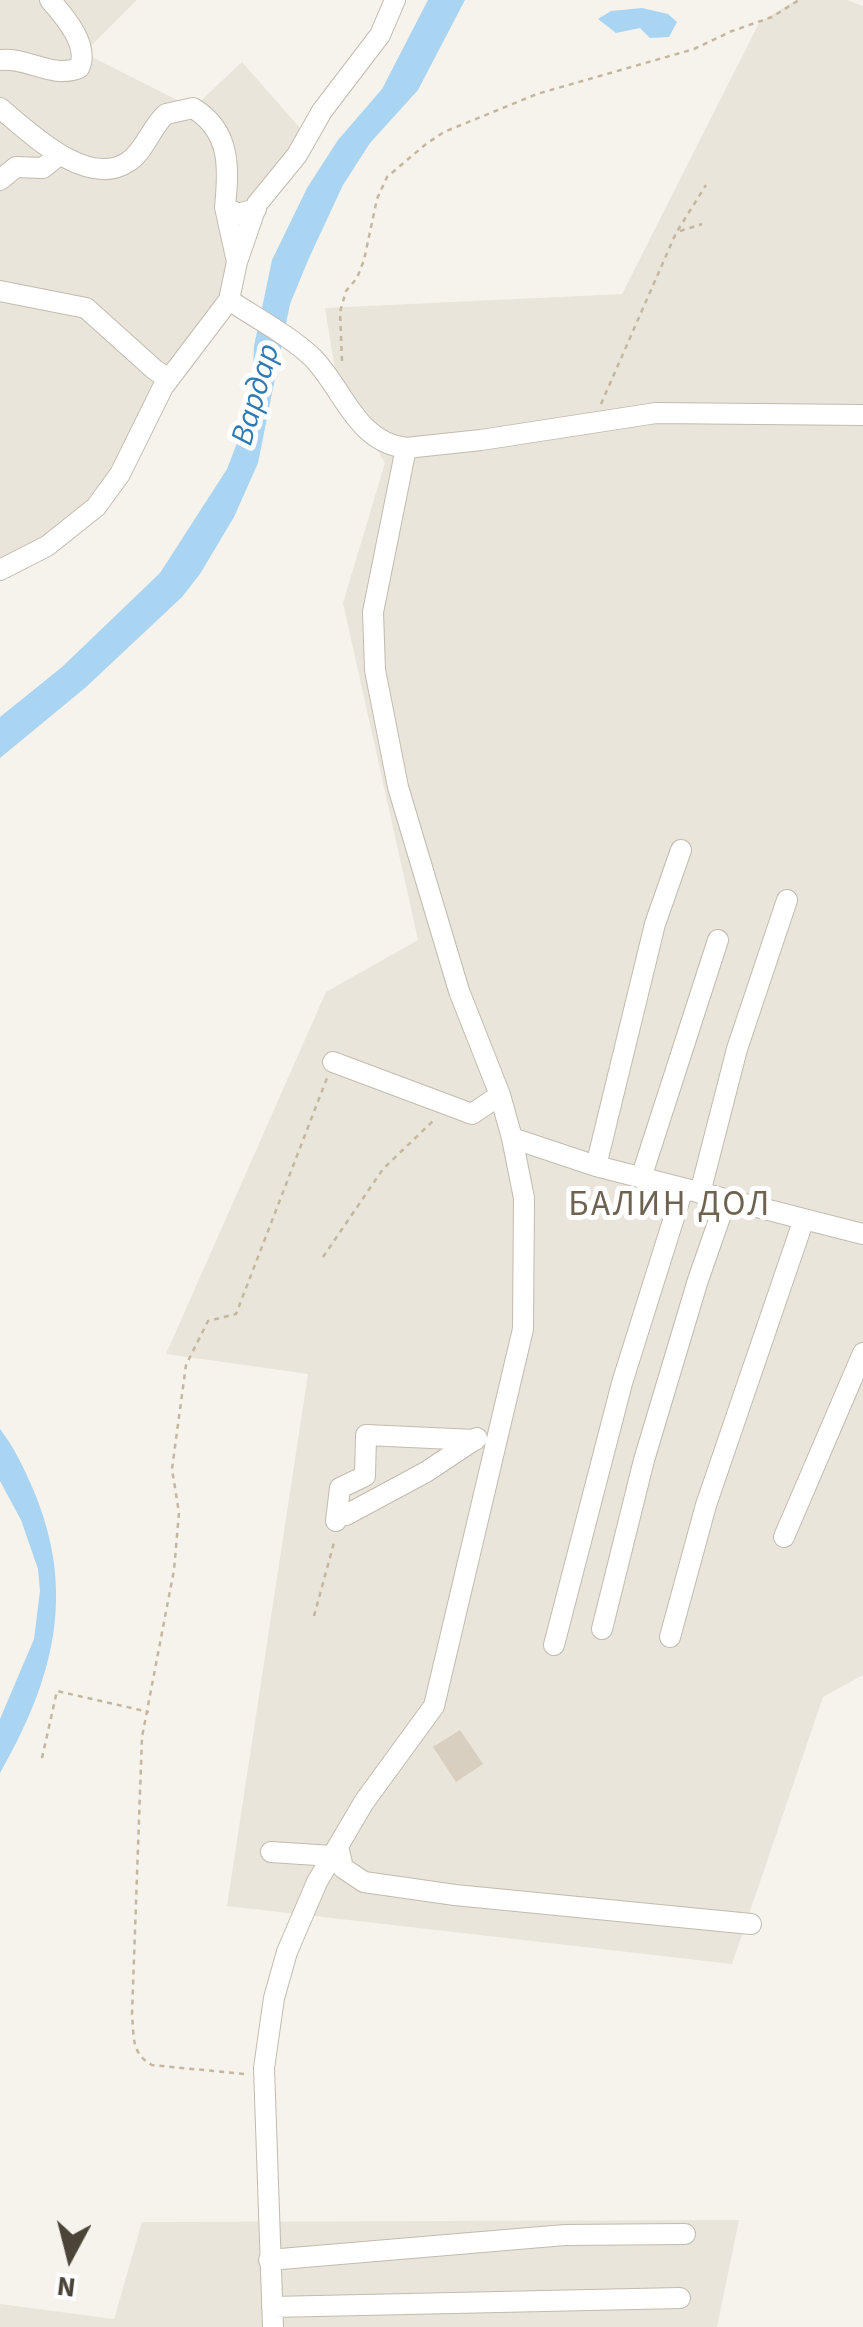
<!DOCTYPE html>
<meta charset="utf-8">
<style>
body{margin:0}
#map{position:relative;width:863px;height:2327px;overflow:hidden;background:#f6f3ec;font-family:"Source Sans 3",sans-serif}
canvas{display:block}
.north{position:absolute;left:20px;top:2207px;width:100px;height:100px;-webkit-text-stroke:8px #fff;paint-order:stroke;rotate:187deg;font-size:28px;font-weight:700;line-height:40px;text-align:center;color:#4b4439}
.north::after{content:'';display:block;margin:auto;width:35px;height:45px;background:#4b4439;clip-path:polygon(50% 0,100% 100%,50% 72%,0 100%)}
</style>
<div id="map">
<canvas width="863" height="2327"></canvas>
<div class="north">N</div>
</div>
<script>
const context = document.querySelector('canvas').getContext('2d');
context.lineJoin = 'round';
function fill(path, color) {
  context.fillStyle = color;
  context.fill(path, 'evenodd');
}
function trace(path, color, width, dash) {
  context.strokeStyle = color;
  context.lineWidth = width;
  context.lineCap = dash ? 'butt' : 'round';
  context.setLineDash(dash || []);
  context.stroke(path);
}
function write(font, color, halo, rows, align = 'center') {
  context.font = font + ' "Source Sans 3",sans-serif';
  context.lineWidth = 10;
  context.setLineDash([]);
  context.textBaseline = 'middle';
  context.strokeStyle = halo;
  context.fillStyle = color;
  for (const [text, x, y, turn = 0] of rows) {
    context.save();
    context.translate(x, y);
    context.rotate((+turn || 0) * Math.PI / 180);
    context.textAlign = isNaN(turn) ? turn : align;
    if (halo) context.strokeText(text, 0, 0);
    context.fillText(text, 0, 0);
    context.restore();
  }
}
const residential = new Path2D(`
 M0 0H137L84 53 193 108 242 62 308 137 273 183 229 300 96 507 0 570Z
 M796 0H847L863 6V1675L823 1697 732 1964 227 1906 308 1374 166 1354 326 992 418 940 343 603 385 463 337 382 325 308 622 294 759 23Z
 M739 2220 717 2327H0V2304L114 2319 142 2222Z`);
const water = new Path2D(`
 M428 0H465L418 90 370 143 343 185 309 258 290 304 258 463 234 517 200 574 182 597 85 688 0 758V717L62 667 160 573 227 469 237 443 252 386 254 346 272 260 307 188 338 140 382 89Z
 M642 8 668 14 677 22 669 37 650 38 640 28 616 33 598 19 611 11Z
 M0 1429C14 1447 24 1468 33 1489 77 1592 54 1679 0 1773V1719L34 1639 40 1591 38 1569 21 1520 0 1481Z`);
const building = new Path2D(`
 M460 1730 483 1764 456 1782 433 1747Z`);
const path = new Path2D(`
 M680 231 702 224
 M342 361 340 312 346 291 357 278 364 260 377 199 387 177 426 144 444 132 537 94 694 49 732 31 772 17 799 0
 M601 404 676 233 706 185
 M323 1257 383 1169 435 1119
 M314 1616 335 1539
 M42 1758 57 1691 149 1712
 M244 2074 152 2065C131 2054 134 2036 132 2014L142 1737 174 1570 179 1513 172 1469 186 1365 208 1321 236 1314 327 1078`);
const street = new Path2D(`
 M0 60C28 57 52 79 79 68 90 46 65 17 50 0
 M0 108C29 132 87 189 128 162 145 151 151 127 166 114L193 108C231 131 229 168 225 207L238 214 256 209
 M0 180 16 167 43 168 59 155
 M225 207 237 262
 M0 291 86 308 155 370 169 379
 M229 300C256 318 290 336 313 358 344 390 356 442 406 448L373 612 375 670 398 787 459 991 500 1095 512 1138 524 1198 523 1329 434 1706 364 1802 317 1882 287 1952 274 1998 264 2068 273 2327
 M406 448 481 440 656 413 863 415
 M0 570 47 546 96 507 120 474 163 387 229 300 237 262 257 204 297 155 322 111 380 35 395 0
 M333 1062 472 1114 500 1095
 M512 1138 596 1166 863 1234
 M596 1166 655 924 681 850
 M641 1178 718 940
 M700 1193 737 1049 787 900
 M346 1515 426 1472 477 1438
 M336 1521 340 1488 365 1476 366 1435 475 1440
 M784 1537 863 1353
 M602 1629 644 1460 698 1280 726 1200
 M670 1637 706 1505 804 1219
 M554 1645 622 1383 683 1189
 M338 1846 343 1868 364 1882 455 1895 751 1924
 M271 1852 332 1856
 M269 2260 565 2235 685 2234
 M272 2307 680 2298`);
const waterNames = [
 ["Вардар",258,395,-74]
];
const quarterNames = [
 ["БАЛИН ДОЛ",670,1207]
];
fill(residential, '#eae5da');
fill(water, '#a9d4f2');
fill(building, '#d8cfc1');
trace(street, '#c2bbae', 22);
trace(path, '#c4b79f', 2.5, [5, 5]);
trace(street, '#fff', 20);
write('italic 32px', '#2e7ab2', '#fff', waterNames);
context.letterSpacing = '2.5px';
write('35px', '#6e6250', '#fff', quarterNames);
context.letterSpacing = '0px';
</script>
